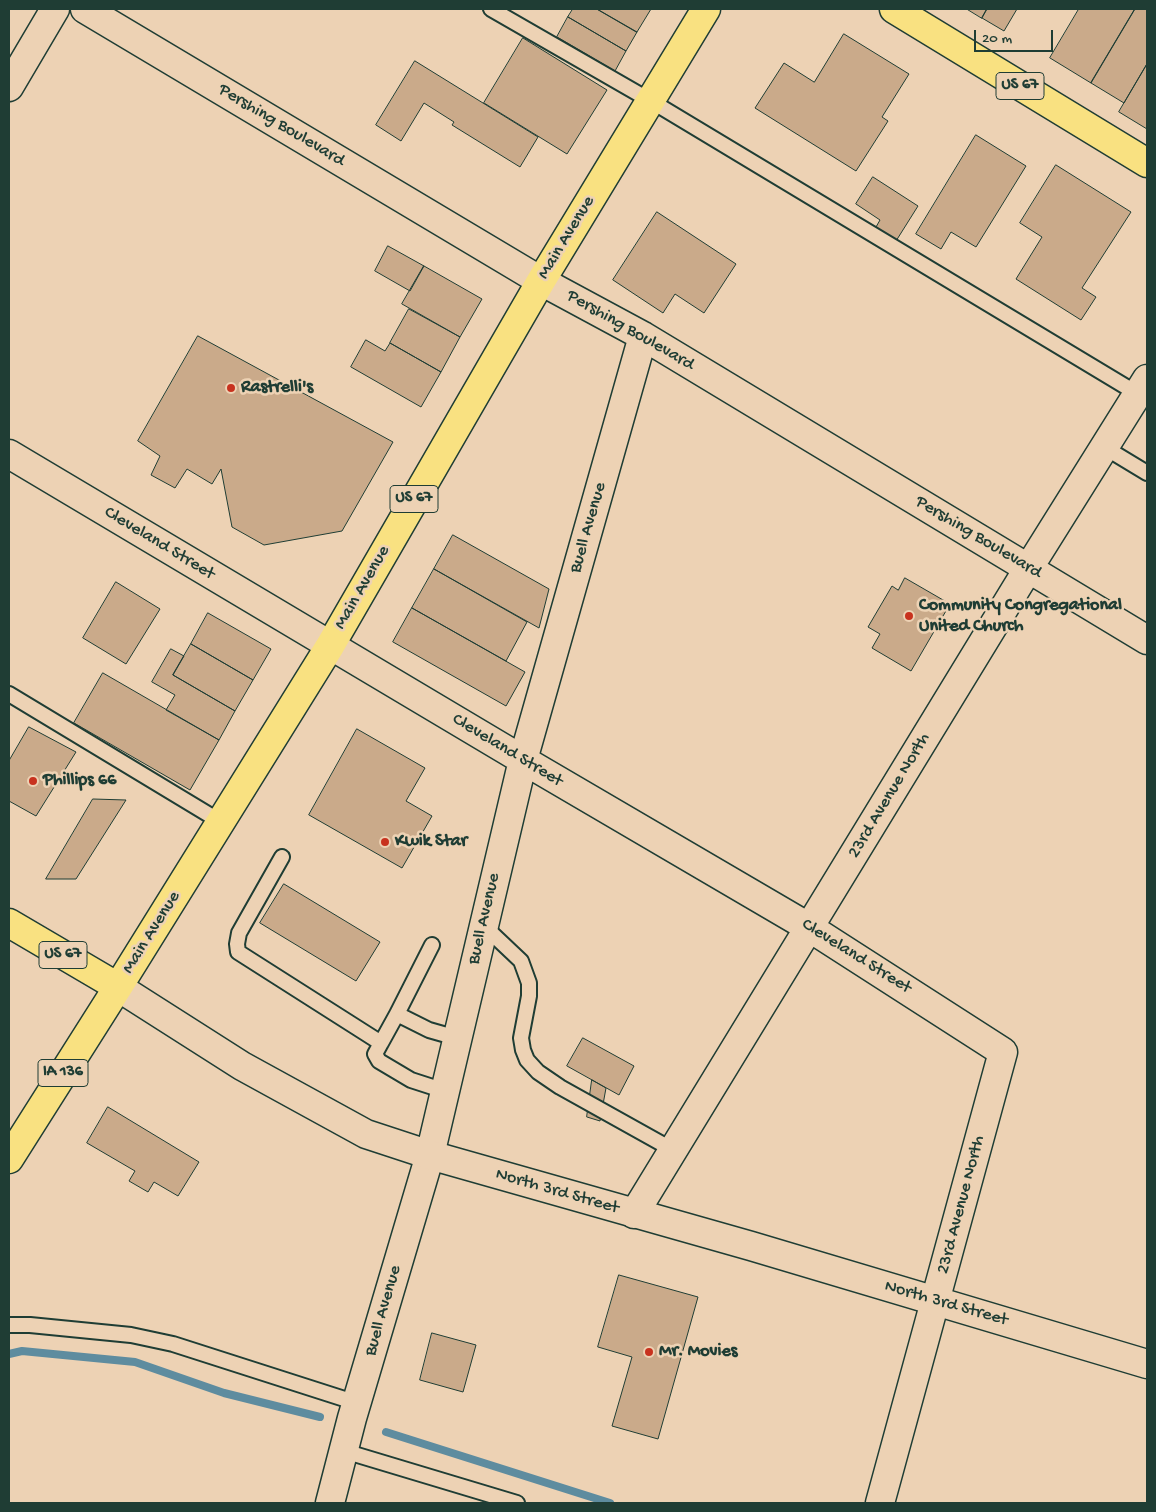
<!DOCTYPE html>
<style>
body{margin:0}
#map{position:relative;width:1156px;height:1512px;overflow:hidden;background:#edd2b4;font-family:"Gochi Hand",sans-serif}
canvas{display:block}
.frame{position:absolute;inset:0;border:10px solid #1f3d34;pointer-events:none}
.scale{position:absolute;left:974px;top:30px;width:79px;height:22px;box-sizing:border-box;border:2px solid #1f3d34;border-top:0;padding-left:6px;font-size:15px;line-height:18px;white-space:nowrap;color:#1f3d34;-webkit-text-stroke:4px #edd2b4;paint-order:stroke}
</style>
<div id="map">
<canvas width="1156" height="1512"></canvas>
<div class="frame"></div>
<div class="scale">20 m</div>
</div>
<script>
const context = document.querySelector('canvas').getContext('2d');
context.lineJoin = 'round';
function trace(path, color, width, dash) {
  context.strokeStyle = color;
  context.lineWidth = width;
  context.lineCap = dash ? 'butt' : 'round';
  context.setLineDash(dash || []);
  context.stroke(path);
}
function fill(path, color) {
  context.fillStyle = color;
  context.fill(path, 'evenodd');
}
function write(font, color, halo, rows, align = 'center') {
  context.font = font + ' "Gochi Hand",sans-serif';
  context.lineWidth = 5;
  context.setLineDash([]);
  context.textBaseline = 'middle';
  context.strokeStyle = halo;
  context.fillStyle = color;
  for (const [text, x, y, turn = 0] of rows) {
    context.save();
    context.translate(x, y);
    context.rotate((+turn || 0) * Math.PI / 180);
    context.textAlign = isNaN(turn) ? turn : align;
    if (halo) context.strokeText(text, 0, 0);
    context.fillText(text, 0, 0);
    context.restore();
  }
}
const stream = new Path2D(`
 M9 1354 22 1351 135 1362 224 1393 320 1417
 M386 1432 610 1503`);
const building = new Path2D(`
 M573 9H597L637 32 626 51 568 17Z
 M597 9H651L637 32Z
 M967 9H987L982 18Z
 M987 9H1017L1004 31 982 18Z
 M1079 9H1135L1091 83 1050 58Z
 M1135 9H1147V64L1124 103 1091 83Z
 M568 17 626 51 615 71 557 37Z
 M844 34 909 74 882 117 888 121 856 171 755 108 784 63 814 82Z
 M523 38 607 90 567 154 484 103Z
 M415 61 538 137 520 167 452 125 454 122 424 103 401 141 376 125Z
 M1147 64V129L1119 112Z
 M976 135 1026 166 976 247 951 232 941 249 916 234Z
 M1056 165 1131 212 1082 288 1096 297 1081 320 1016 279 1042 237 1020 223Z
 M873 177 918 206 896 241 876 227 880 220 856 204Z
 M657 212 736 264 704 313 675 294 663 313 613 280Z
 M388 246 424 266 410 291 375 271Z
 M424 266 482 299 460 337 402 304Z
 M409 309 460 337 441 372 390 343Z
 M198 336 393 442 342 531 264 545 232 527 221 469 212 484 187 469 175 488 151 475 160 456 138 441Z
 M366 340 385 351 390 343 441 372 421 407 351 367Z
 M453 535 549 589 539 628 434 569Z
 M434 569 527 622 506 661 412 608Z
 M905 578 950 604 911 671 872 648 880 634 868 627 892 586 898 590Z
 M116 582 160 609 126 664 83 638Z
 M412 608 525 672 506 706 393 642Z
 M208 613 271 649 253 680 191 644Z
 M191 644 253 680 235 711 173 675Z
 M171 649 184 656 173 675 235 711 219 740 166 710 175 695 152 682Z
 M103 673 219 740 190 790 74 723Z
 M29 727 76 752 36 816 9 801V761Z
 M357 729 425 768 406 801 432 816 402 868 309 815Z
 M93 799 126 800 76 879H46Z
 M284 884 380 942 356 981 260 923Z
 M583 1038 634 1066 619 1095 567 1066Z
 M592 1080 606 1088 600 1121 587 1117Z
 M108 1107 199 1162 178 1196 154 1182 148 1192 129 1181 135 1171 87 1143Z
 M619 1275 698 1297 658 1439 612 1426 632 1357 598 1347Z
 M432 1333 476 1345 463 1392 420 1380Z`);
const service = new Path2D(`
 M491 9 651 101 1138 394
 M1104 447 1147 473
 M9 694 221 822
 M282 857 239 933 237 944 238 952 381 1043 397 1014 432 945
 M484 926 521 961 529 983V996L521 1038 523 1050 527 1060 538 1072 560 1087 673 1150
 M397 1014 429 1030 457 1038
 M381 1043 375 1054 379 1061 411 1080 445 1091
 M9 1325H30L131 1335 173 1344 357 1403
 M344 1451 517 1503`);
const minor = new Path2D(`
 M85 9 541 281 643 336 1147 640
 M9 87 55 9
 M9 454 523 760 810 928 1003 1052 880 1503
 M634 1214 1028 569 1147 379
 M330 1503 352 1418 430 1155 523 760 643 336`);
const tertiary = new Path2D(`
 M118 987 242 1066 366 1134 430 1155 751 1246 1147 1364`);
const primary = new Path2D(`
 M894 9 1147 163
 M9 923 118 987
 M9 1159 118 987 330 646 541 281 706 9`);
const markers = [
 [231,388,5,"#c8321e"],
 [909,616,5,"#c8321e"],
 [33,781,5,"#c8321e"],
 [385,842,5,"#c8321e"],
 [649,1352,5,"#c8321e"]
];
const shields = [
 [1020,86,48],
 [414,499,48],
 [63,955,48],
 [63,1073,50]
];
const shieldNames = [
 ["US 67",1020,86],
 ["US 67",414,499],
 ["US 67",63,955],
 ["IA 136",63,1073]
];
const streetNames = [
 ["Pershing Boulevard",281,126,31],
 ["Main Avenue",567,238,-59],
 ["Pershing Boulevard",630,331,30],
 ["Buell Avenue",589,528,-74],
 ["Pershing Boulevard",978,538,31],
 ["Cleveland Street",159,544,31],
 ["Main Avenue",363,588,-60],
 ["Cleveland Street",507,751,31],
 ["23rd Avenue North",890,796,-59],
 ["Buell Avenue",485,919,-77],
 ["Main Avenue",152,933,-58],
 ["Cleveland Street",856,957,32],
 ["North 3rd Street",557,1192,16],
 ["23rd Avenue North",962,1205,-75],
 ["North 3rd Street",946,1304,16],
 ["Buell Avenue",384,1311,-74]
];
const poiNames = [
 ["Rastrelli's",241,388],
 ["Community Congregational",919,606],
 ["United Church",919,627],
 ["Phillips 66",43,781],
 ["Kwik Star",395,842],
 ["Mr. Movies",659,1352]
];
trace(stream, '#5e8c9f', 8);
fill(building, '#caaa8a');
trace(building, '#1f3d34', 1);
trace(service, '#1f3d34', 18);
trace(minor, '#1f3d34', 31);
trace(tertiary, '#1f3d34', 31);
trace(primary, '#1f3d34', 31);
trace(service, '#edd2b4', 14);
trace(minor, '#edd2b4', 28);
trace(tertiary, '#edd2b4', 28);
trace(primary, '#f9e181', 28);
for (const [x, y, r, color] of markers) {
  const dot = new Path2D();
  dot.arc(x, y, r, 0, 2 * Math.PI);
  context.fillStyle = color;
  context.fill(dot);
  trace(dot, '#edd2b4', 2);
}
for (const [x, y, w] of shields) {
  const box = new Path2D();
  box.roundRect(x - w / 2, y - 13.5, w, 27, 4);
  context.fillStyle = '#edd2b4';
  context.fill(box);
  trace(box, '#1f3d34', 1);
}
write('bold 16px', '#1f3d34', null, shieldNames);
write('18px', '#1f3d34', '#edd2b4', streetNames);
write('bold 18px', '#1f3d34', '#edd2b4', poiNames, 'left');
</script>
